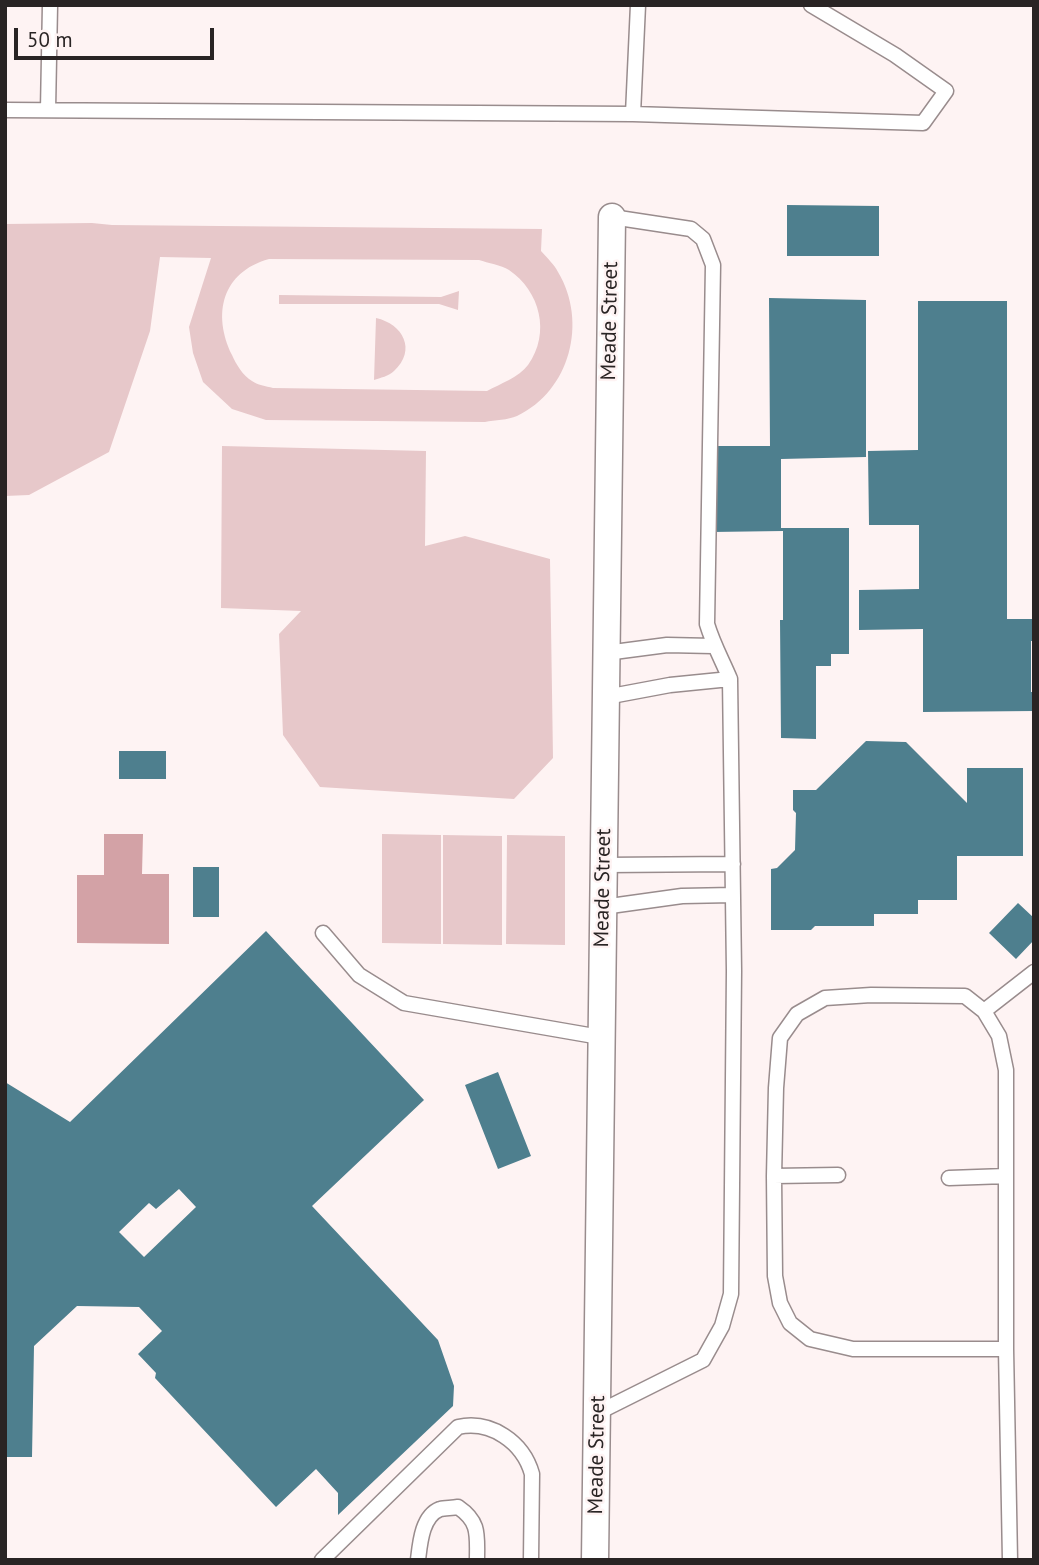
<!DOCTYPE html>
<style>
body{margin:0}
#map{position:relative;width:1039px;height:1565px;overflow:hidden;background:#fef3f3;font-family:"PT Sans",sans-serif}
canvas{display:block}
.frame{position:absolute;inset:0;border:7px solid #292424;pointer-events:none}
.scale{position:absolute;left:14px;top:28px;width:200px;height:32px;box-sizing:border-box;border:4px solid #292424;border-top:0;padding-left:9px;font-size:21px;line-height:24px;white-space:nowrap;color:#292424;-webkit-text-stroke:5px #fef3f3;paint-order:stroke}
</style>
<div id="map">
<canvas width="1039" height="1565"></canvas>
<div class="frame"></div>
<div class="scale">50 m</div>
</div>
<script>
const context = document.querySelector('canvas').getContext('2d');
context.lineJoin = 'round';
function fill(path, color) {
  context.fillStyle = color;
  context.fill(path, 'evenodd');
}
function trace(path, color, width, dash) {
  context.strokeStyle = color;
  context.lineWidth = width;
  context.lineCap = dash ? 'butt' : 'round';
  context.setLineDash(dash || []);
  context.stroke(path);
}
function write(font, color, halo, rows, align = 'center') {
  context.font = font + ' "PT Sans",sans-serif';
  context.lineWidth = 5;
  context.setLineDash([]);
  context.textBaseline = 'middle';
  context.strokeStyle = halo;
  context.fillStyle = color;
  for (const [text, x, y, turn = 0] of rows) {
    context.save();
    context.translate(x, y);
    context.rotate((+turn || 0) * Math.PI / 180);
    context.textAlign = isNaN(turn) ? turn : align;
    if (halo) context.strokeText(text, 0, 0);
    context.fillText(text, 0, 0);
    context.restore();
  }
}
const green = new Path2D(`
 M92 223 112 225 542 229 541 251C547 258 554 264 558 272 588 322 570 391 517 416 508 420 495 420 485 422L266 420 232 409 203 382 193 353 189 327 211 258 160 257 150 331 109 452 29 495 5 496V224ZM269 259 479 260C488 263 501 265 509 270 540 291 551 333 528 365 519 377 500 384 487 391L273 388C266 386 257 385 252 381 243 376 236 364 232 355 212 314 222 272 269 259Z
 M459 291 458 310 439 304H279V295L441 297Z
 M376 318C403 324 417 350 394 371 389 376 380 378 374 380Z
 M222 446 426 451 425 546 465 536 550 559 553 758 514 799 320 787 283 735 279 634 301 611 221 608Z
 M382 834 441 835V944L382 943Z
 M443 835 502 836V945L443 944Z
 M507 835 565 836V945L506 944Z`);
const water = new Path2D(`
 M104 834H143L142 874H169V944L77 943V875H104Z`);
const building = new Path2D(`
 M787 205 879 206V256H787Z
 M769 298 866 300V457L781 459V528H849V654H831V666H816V739L781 738 780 620H783V531L712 532 711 446H770Z
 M918 301H1007V619H1034V641H1031V692H1034V711L923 712V629L859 630V590L919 589V525H869L868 451 918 450Z
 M866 741 906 742 967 803V768H1023V856H957V900H918V914H874V926H815L811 930H771V869L777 868 795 850 796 813 793 810V790H816Z
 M119 751H166V779H119Z
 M193 867H219V917H193Z
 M1018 903 1034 918V940L1016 959 989 933Z
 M266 931 424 1100 312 1206 438 1340 454 1386 453 1406 338 1515V1493L316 1469 276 1507 155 1378 156 1373 138 1354 162 1331 139 1307 77 1306 34 1346 32 1457H5V1082L70 1122ZM179 1189 196 1207 144 1257 119 1232 149 1203 156 1209Z
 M498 1072 531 1156 498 1169 465 1085Z`);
const service = new Path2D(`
 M5 110 633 114 638 5
 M48 110 50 5
 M633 114 923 123 946 91 895 55 811 5
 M606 653 667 645 713 646
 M606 697 670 685 730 679
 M604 865 733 864
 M603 907 682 896 733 895
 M323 933 359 975 404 1003 600 1037
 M984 1011 1034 972
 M774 1176 838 1175
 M949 1178 1006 1176
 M1006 1349H853L810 1339 790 1323 780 1303 775 1276 774 1176 776 1088 780 1038 797 1014 825 998 871 995 965 996 984 1011 999 1036 1006 1070V1349L1010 1560
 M597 1413 703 1360 722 1326 731 1294 734 971 730 679C722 660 713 644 707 624L713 265 703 239 691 229 612 217
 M322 1560 458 1427C491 1420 523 1442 532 1474L531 1560
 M418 1560C420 1543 422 1516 440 1509 445 1508 452 1508 458 1507 480 1522 477 1535 477 1560`);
const minor = new Path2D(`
 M595 1560 612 217`);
const streetNames = [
 ["Meade Street",610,321,-89],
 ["Meade Street",603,888,-89],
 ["Meade Street",597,1455,-89]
];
fill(green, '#e7c8ca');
fill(water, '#d3a2a6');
fill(building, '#4e7f8e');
trace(service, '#998c8d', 17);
trace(minor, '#998c8d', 29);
trace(service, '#fff', 14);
trace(minor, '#fff', 26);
write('21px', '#292424', '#fef3f3', streetNames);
</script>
